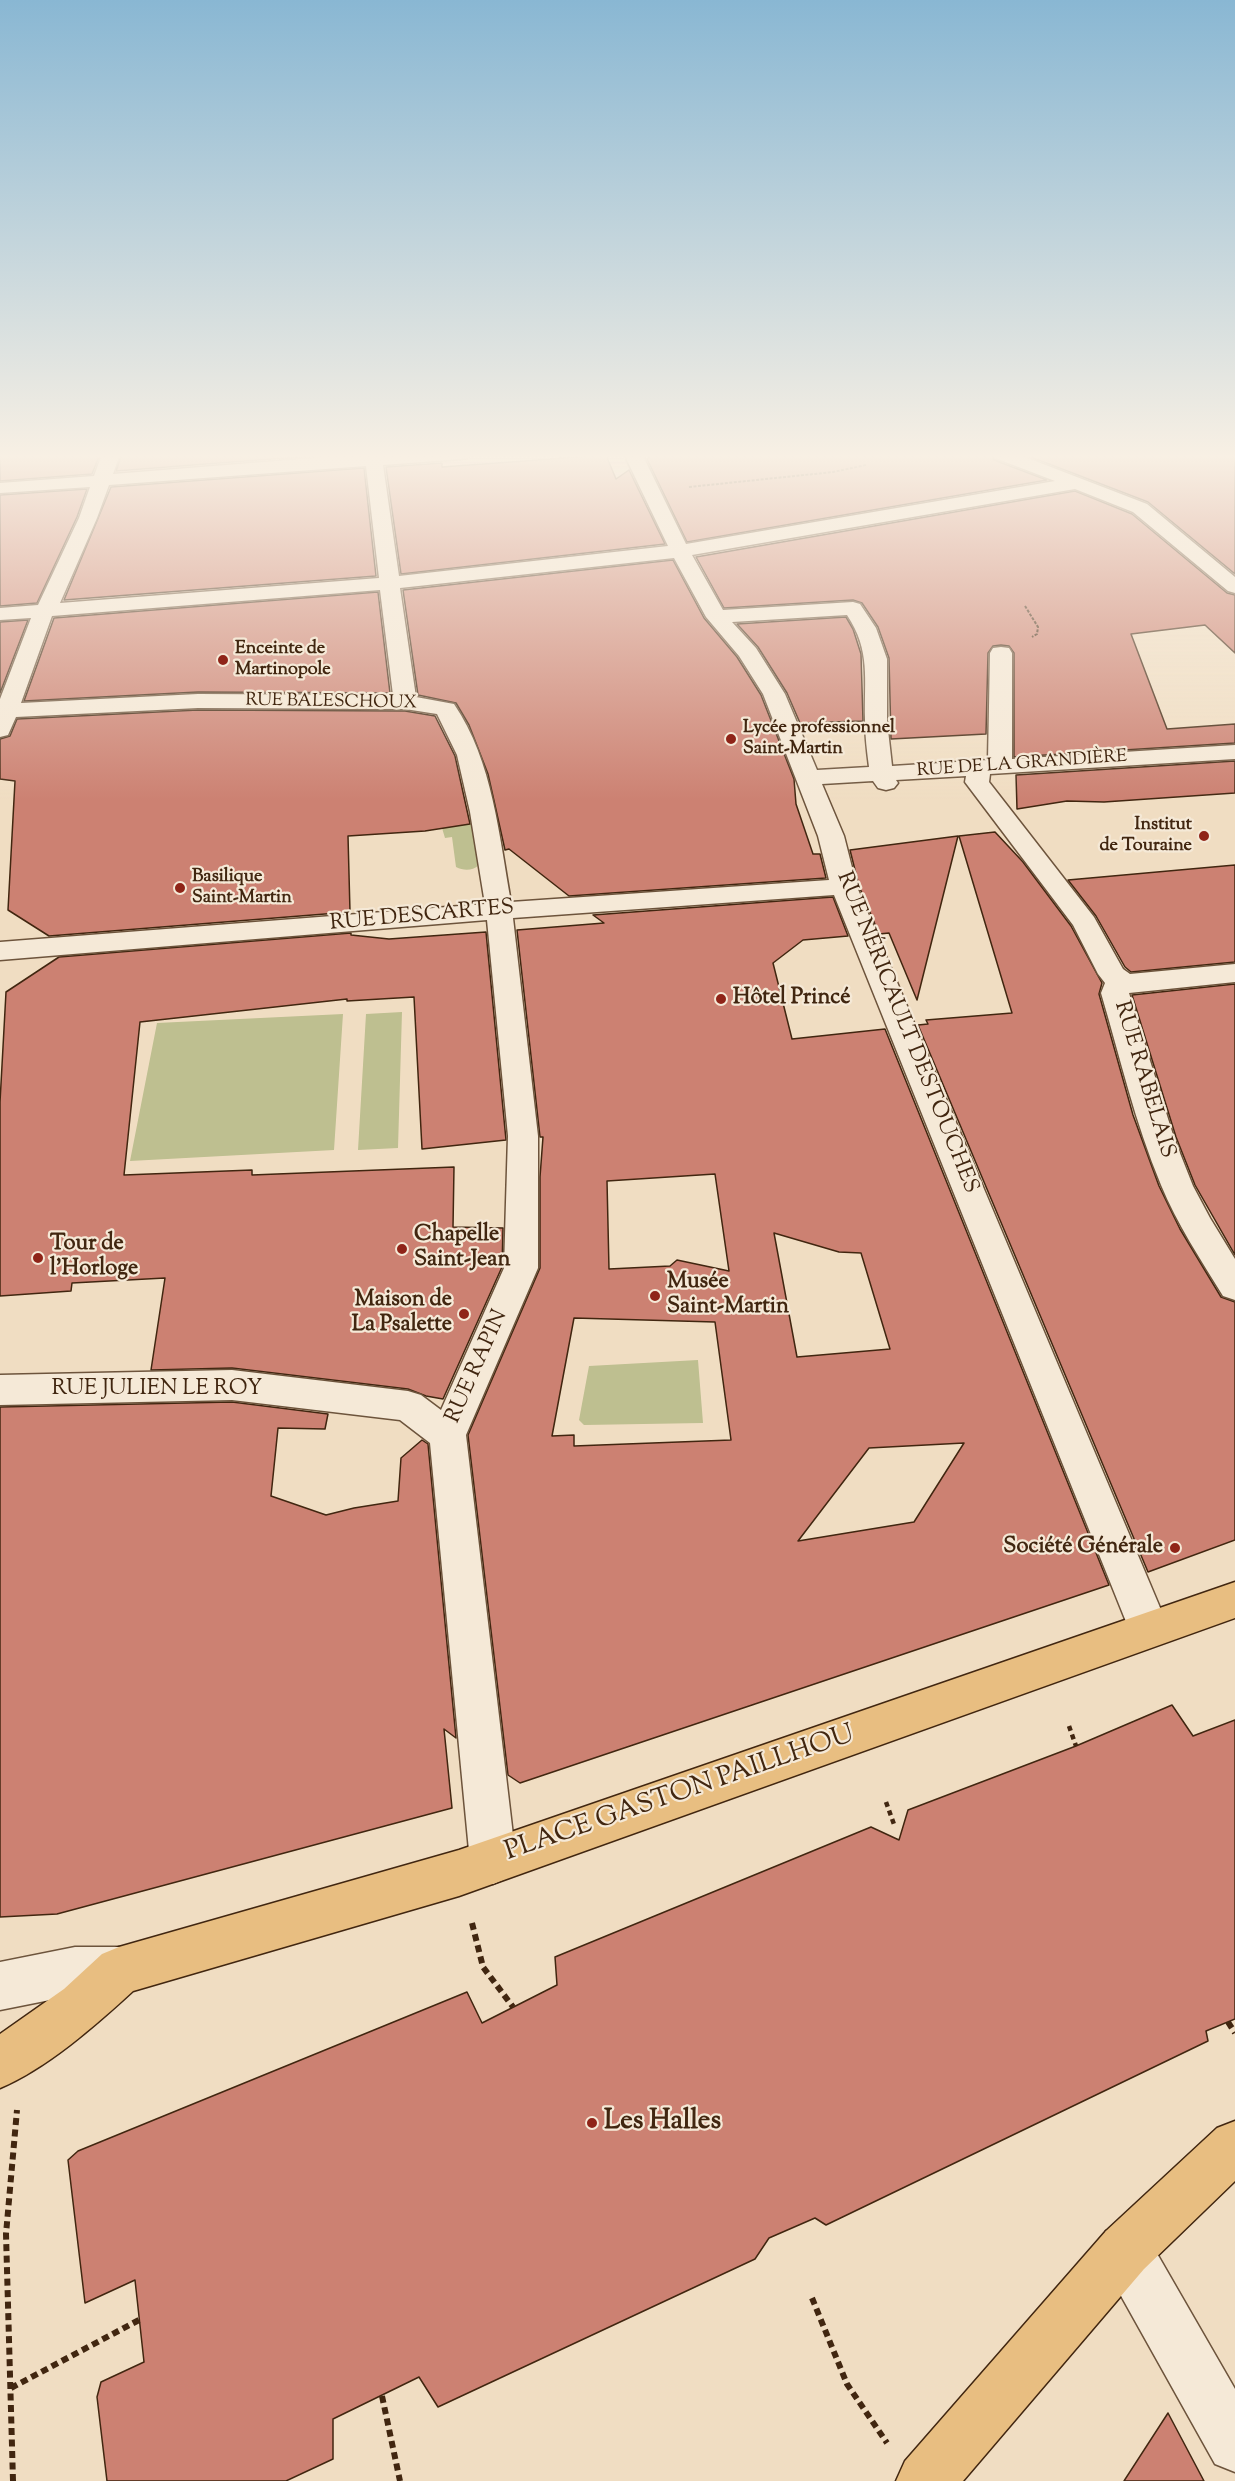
<!DOCTYPE html>
<meta charset="utf-8">
<style>
body{margin:0}
canvas{display:block;background:#f0ddc2}
</style>
<canvas width="1235" height="2481"></canvas>
<script>
const context = document.querySelector('canvas').getContext('2d');
context.lineJoin = 'round';
function fill(path, color) {
  context.fillStyle = color;
  context.fill(path, 'evenodd');
}
function trace(path, color, width, dash) {
  context.strokeStyle = color;
  context.lineWidth = width;
  context.lineCap = dash ? 'butt' : 'round';
  context.setLineDash(dash || []);
  context.stroke(path);
}
function write(font, color, halo, rows, align = 'center') {
  context.font = font + ' "Sorts Mill Goudy",serif';
  context.lineWidth = 4.5;
  context.setLineDash([]);
  context.textBaseline = 'middle';
  context.strokeStyle = halo;
  context.fillStyle = color;
  for (const [text, x, y, turn = 0] of rows) {
    context.save();
    context.translate(x, y);
    context.rotate((+turn || 0) * Math.PI / 180);
    context.textAlign = isNaN(turn) ? turn : align;
    if (halo) context.strokeText(text, 0, 0);
    context.fillText(text, 0, 0);
    context.restore();
  }
}
const green = new Path2D(`
 M475 823 479 865C472 871 464 871 456 867L452 837 445 838 442 828Z
 M402 1012 398 1148 358 1150 366 1014Z
 M343 1014 334 1150 130 1161 157 1023Z
 M698 1360 703 1423 584 1425 579 1420 589 1366Z`);
const building = new Path2D(`
 M0 454H100L92 474 0 481Z
 M122 454H335L116 471Z
 M656 454H990L994 460 1047 480 687 542 647 459Z
 M1023 454H1235V574L1148 502Z
 M606 455 616 479 629 470 665 544 401 574 386 467 442 463V467Z
 M364 468 376 576 64 600 111 487Z
 M87 489 77 517 37 603 0 606V495Z
 M1075 491 1132 514 1227 593 1235 595V653L1205 625 1131 634 1167 729 1235 724V743L1014 757V653L1009 646 1001 645 993 646 988 653 986 734 891 739 889 658 878 627 862 603 853 600 724 608 696 557Z
 M673 560 704 618 737 657 761 695 794 779 796 804 813 854H820L826 878 569 896 509 849 505 850 488 774 469 725 456 703 418 695 403 590Z
 M378 592 390 693 198 692 24 701 54 618Z
 M846 617 853 629 861 654 863 721 800 723 787 693 758 647 737 624Z
 M28 620 0 693V622Z
 M198 710 405 711 435 716 455 756 470 824 425 831 348 836 350 912 49 936 8 910 15 781 0 779V739L10 736 17 719Z
 M1235 761V793L1104 802 1067 801 1017 809 1016 775Z
 M995 832 1023 862 1071 926 1102 983 1099 994 1133 1115 1159 1186 1180 1229 1221 1297 1235 1302V1540L1148 1572 918 1025 928 1024 926 1020 1012 1013 959 836Z
 M958 836 917 1000 889 933 879 934 859 886 850 850Z
 M1235 865V962L1131 972 1125 967 1096 916 1068 880Z
 M833 897 848 936 803 940 773 963 792 1039 885 1029 1109 1585 520 1783 508 1775 468 1435 540 1268V1177L543 1137H540L517 930 604 923 593 915ZM715 1174 729 1271 677 1260 670 1266 609 1269 607 1181ZM774 1233 839 1252 861 1253 890 1349 797 1357ZM574 1318 715 1322 731 1440 574 1446V1435L552 1436ZM964 1443 914 1522 798 1541 869 1448Z
 M486 932 506 1140 422 1149 414 997 347 1001V999L140 1022 124 1175 252 1170V1175L454 1167 453 1227 503 1228 502 1267 443 1399 426 1396 408 1389 232 1368 151 1370 165 1278 72 1283 71 1291 0 1296V1102L6 992 59 957 351 933V935L389 939Z
 M1235 984V1255L1195 1185 1176 1137 1132 995Z
 M232 1402 328 1414 325 1429 278 1428 271 1496 326 1515 354 1508 398 1501 401 1458 422 1440 428 1444 456 1738 444 1729 452 1808 57 1914 0 1917V1407Z
 M1172 1705 1193 1736 1235 1720V2019L1206 2031 1208 2041 826 2225 815 2218 769 2238 755 2259 438 2407 419 2377 333 2419V2459L286 2481H107L97 2397 101 2382 144 2362 135 2280 85 2303 68 2160 78 2151 467 1992 482 2023 557 1985 555 1957 871 1827 899 1840 908 1810 1076 1746Z
 M1168 2413 1204 2481H1124Z`);
const pathFar2 = new Path2D(`
 M494 456 523 454
 M689 487 833 472 866 465
 M1025 606 1038 627 1037 634 1032 637`);
const pathFar1 = new Path2D(`
 M1069 1726 1076 1746
 M886 1802 895 1827`);
const path = new Path2D(`
 M472 1923 483 1967 513 2007
 M1228 2022 1235 2033
 M812 2298 847 2384 887 2443
 M11 2388 139 2320
 M382 2396 400 2481
 M13 2481 6 2234 17 2110`);
const minor = new Path2D(`
 M102 454H120L113 474 364 454H470L467 458 461 459 383 465 399 576 668 546 624 454H642L686 544 1055 481 995 458 992 454H1017L1147 504 1235 577V593L1228 591 1133 512 1075 489 692 555 723 610 853 602 860 604 876 628 887 659V721L892 766 988 760 990 653 993 648 1001 647 1009 648 1012 653V759L1235 745V759L990 774 989 782 1094 917 1123 969 1130 974 1235 964V982L1129 993 1174 1138 1193 1186 1210 1218 1235 1259V1300L1223 1296C1201 1260 1177 1224 1161 1185 1135 1123 1120 1057 1101 993L1105 983 1098 974 1073 925 965 782 966 776 896 780 898 783 894 788 886 790 878 788 873 781 822 784 844 836 857 887 1169 1629 1163 1642 1149 1648 1135 1642 1129 1629 834 895 513 918 538 1136V1268L466 1435 516 1861 509 1877 493 1884 477 1877 470 1861 430 1443 400 1420 232 1400 0 1405V1375L232 1370 408 1391 421 1395 441 1410 504 1268 508 1136 487 920 0 960V942L485 904 470 812 457 755 437 714 405 709 198 708 16 717 8 735 0 737V699L31 618 0 620V608L38 605 79 518 90 487 0 493V483L94 476ZM366 466 379 578 60 603 97 518 109 485ZM674 558 706 617 739 656 763 694 818 836 829 880 511 902C499 836 493 761 454 704L416 697 400 588ZM380 590 393 695 198 694 21 703 52 616ZM847 615C871 651 864 679 865 720 865 736 867 752 869 767L817 770 785 694 756 648 732 622Z
 M75 1947H119L136 1954 143 1971 136 1988 119 1995H75L0 2010V1962Z
 M1125 2224 1144 2231 1235 2389V2472L1215 2464 1106 2269 1099 2250 1106 2231Z`);
const major = new Path2D(`
 M1235 1582V1618L459 1896 133 1991C96 2025 46 2069 0 2088V2034L64 1989 102 1954 119 1947 459 1850Z
 M1235 2121V2181L1144 2269 963 2481H896L905 2461 1106 2231 1217 2128Z`);
const markers = [
 [223,660,6,"#8f2418"],
 [731,739,6,"#8f2418"],
 [1204,836,6,"#8f2418"],
 [180,888,6,"#8f2418"],
 [721,999,6,"#8f2418"],
 [402,1249,6,"#8f2418"],
 [38,1258,6,"#8f2418"],
 [655,1296,6,"#8f2418"],
 [464,1314,6,"#8f2418"],
 [1175,1548,6,"#8f2418"],
 [592,2123,6,"#8f2418"]
];
const farPoinames = [
 ["Enceinte de",235,650],
 ["Martinopole",235,671],
 ["Lycée professionnel",743,729],
 ["Saint-Martin",743,750],
 ["Institut",1192,826,"right"],
 ["de Touraine",1192,847,"right"],
 ["Basilique",192,878],
 ["Saint-Martin",192,899]
];
const farStreetnames = [
 ["RUE BALESCHOUX",331,703,1],
 ["RUE DE LA GRANDIÈRE",1022,765,-4]
];
const streetNames = [
 ["RUE DESCARTES",422,917,-5],
 ["RUE NÉRICAULT DESTOUCHES",906,1033,68],
 ["RUE RABELAIS",1143,1080,73],
 ["RUE RAPIN",478,1367,-66],
 ["RUE JULIEN LE ROY",157,1390]
];
const poiNames = [
 ["Hôtel Princé",733,999],
 ["Chapelle",414,1236],
 ["Saint-Jean",414,1261],
 ["Tour de",50,1245],
 ["l'Horloge",50,1270],
 ["Musée",667,1283],
 ["Saint-Martin",667,1308],
 ["Maison de",452,1301,"right"],
 ["La Psalette",452,1326,"right"],
 ["Société Générale",1163,1548,"right"]
];
const nearStreetnames = [
 ["PLACE GASTON PAILLHOU",680,1795,-19]
];
const nearPoinames = [
 ["Les Halles",604,2123]
];
fill(green, '#bebf90');
fill(building, '#cc8172');
trace(building, '#412610', 1.5);
trace(minor, '#6d543c', 3);
trace(major, '#412610', 3);
trace(pathFar2, '#412610', 2, [3, 1.5]);
trace(pathFar1, '#412610', 4.5, [5, 4]);
trace(path, '#412610', 6, [7, 4.5]);
fill(minor, '#f5e9d7');
fill(major, '#e8be81');
const sky = context.createLinearGradient(0, 0, 0, 801);
sky.addColorStop(0, '#89b7d3');
sky.addColorStop(0.57, '#f8f0e4');
sky.addColorStop(1, '#f8f0e400');
context.fillStyle = sky;
context.fillRect(0, 0, 1235, 801);
for (const [x, y, r, color] of markers) {
  const dot = new Path2D();
  dot.arc(x, y, r, 0, 2 * Math.PI);
  context.fillStyle = color;
  context.fill(dot);
  trace(dot, '#f5e9d7', 2);
}
write('bold 18px', '#412610', '#f5e9d7', farPoinames, 'left');
write('18px', '#412610', '#f5e9d7', farStreetnames);
write('22px', '#412610', '#f5e9d7', streetNames);
write('bold 22px', '#412610', '#f5e9d7', poiNames, 'left');
write('27px', '#412610', '#f5e9d7', nearStreetnames);
write('bold 27px', '#412610', '#f5e9d7', nearPoinames, 'left');
</script>
